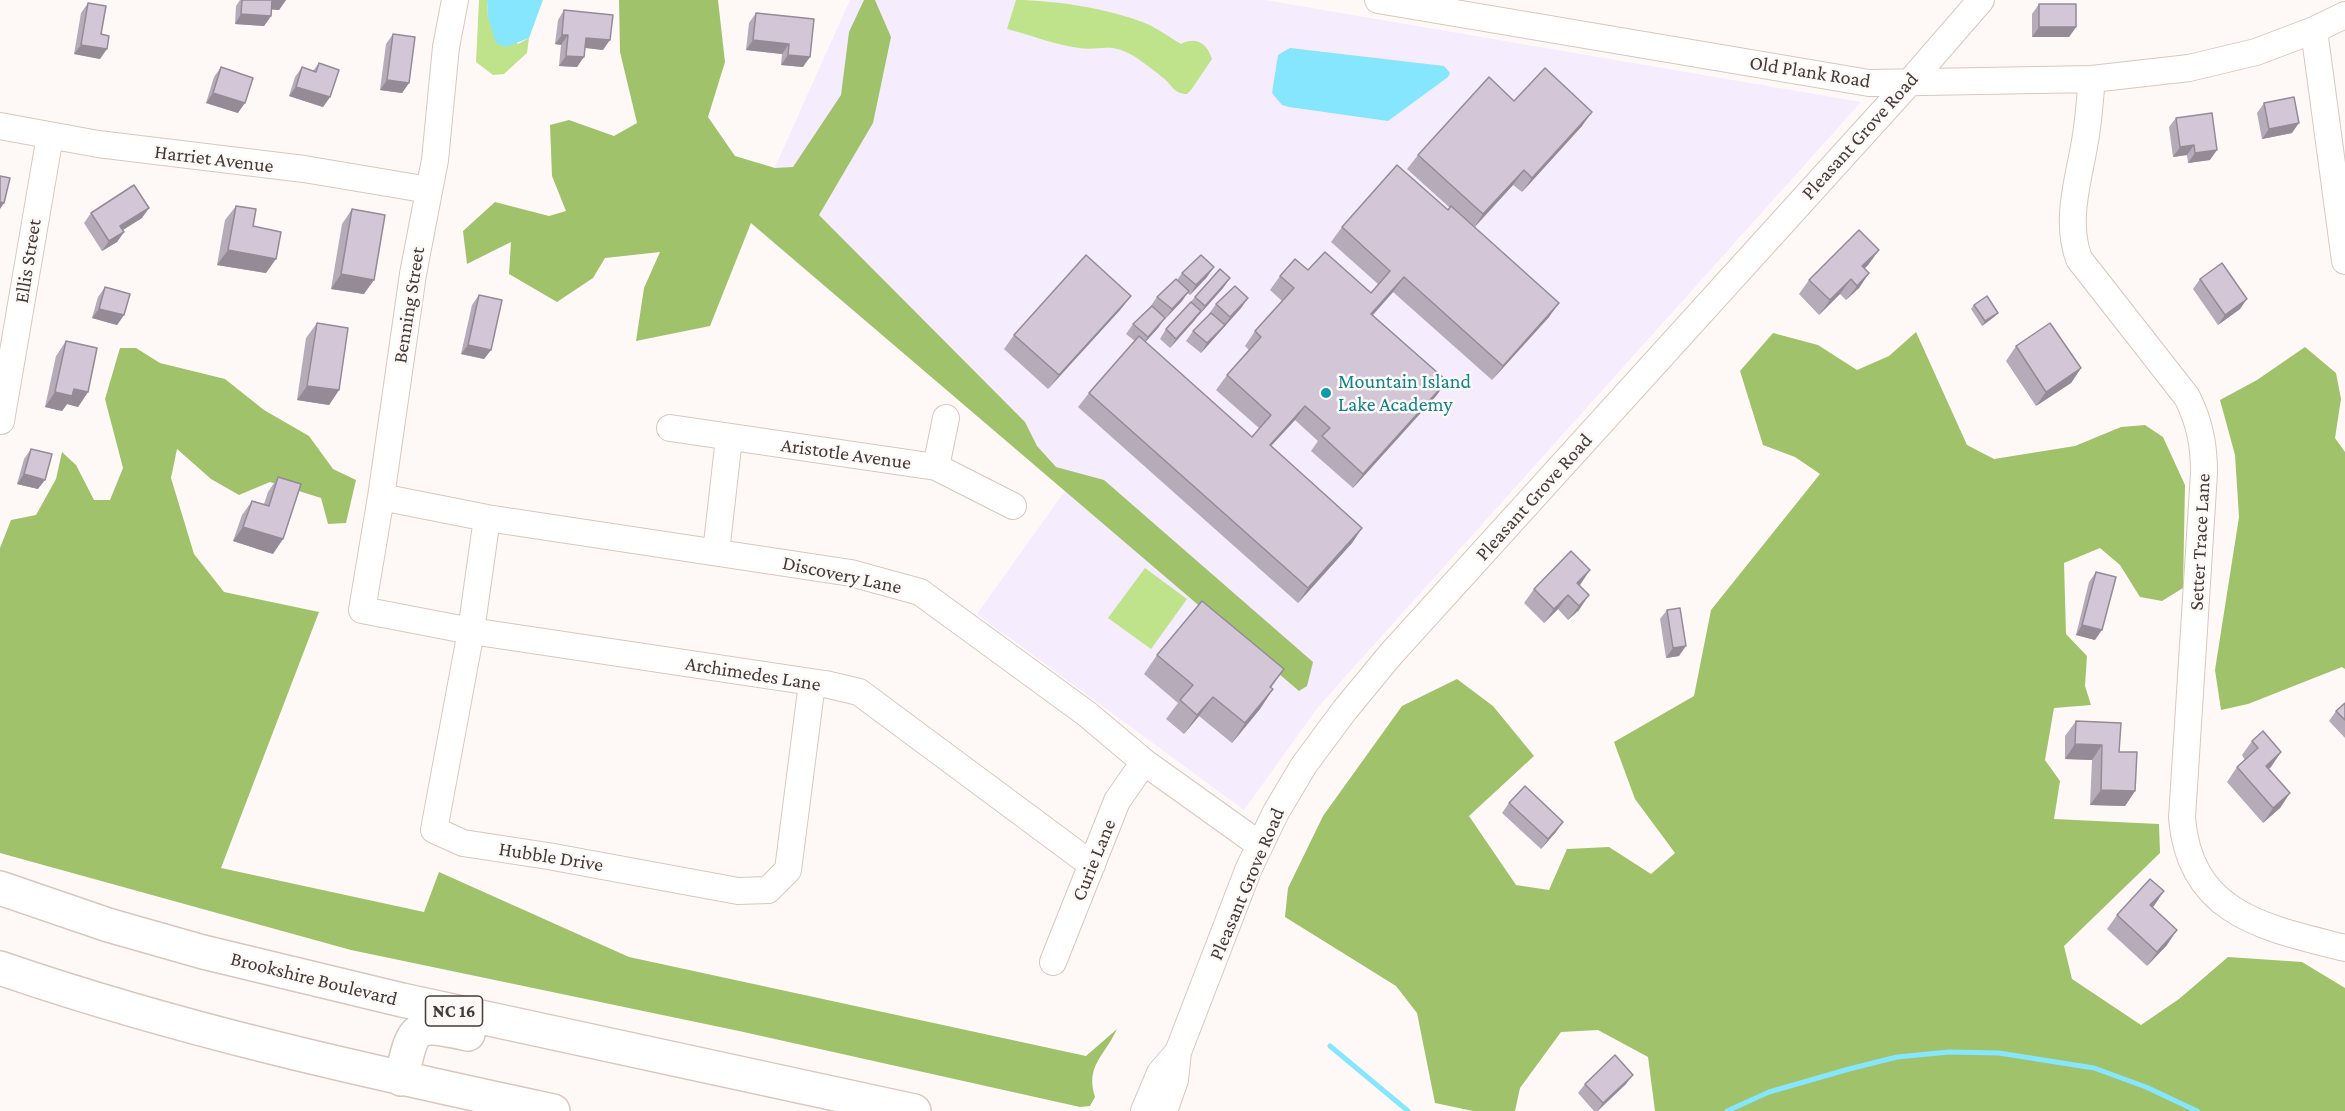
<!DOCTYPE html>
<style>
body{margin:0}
canvas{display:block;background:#fef9f7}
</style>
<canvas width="2345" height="1111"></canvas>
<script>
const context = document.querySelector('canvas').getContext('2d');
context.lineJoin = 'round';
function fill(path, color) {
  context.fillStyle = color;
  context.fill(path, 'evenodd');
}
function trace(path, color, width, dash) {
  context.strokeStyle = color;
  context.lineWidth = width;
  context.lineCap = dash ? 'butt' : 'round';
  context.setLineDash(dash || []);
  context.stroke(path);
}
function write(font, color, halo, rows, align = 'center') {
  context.font = font + ' "Crimson Pro",serif';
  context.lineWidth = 5;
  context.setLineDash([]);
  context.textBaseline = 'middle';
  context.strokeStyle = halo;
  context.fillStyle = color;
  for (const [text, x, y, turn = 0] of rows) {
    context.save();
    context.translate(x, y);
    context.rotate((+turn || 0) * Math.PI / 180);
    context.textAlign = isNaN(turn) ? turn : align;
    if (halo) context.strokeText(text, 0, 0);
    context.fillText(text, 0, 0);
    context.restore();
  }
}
const education = new Path2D(`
 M850 0H1265L1861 102 1318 707 1244 810 977 614 1065 491 750 223Z`);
const green = new Path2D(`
 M479 0H487L488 17 518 44 529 38 527 53 504 74 493 75 476 62Z
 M1016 0C1054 0 1110 9 1145 23 1157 28 1169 37 1181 44 1196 36 1207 43 1212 59L1191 90 1187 94C1173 94 1172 84 1162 77 1155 71 1139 59 1132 55 1109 42 1100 51 1079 48 1055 45 1031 35 1007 29Z
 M1145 568 1187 599 1151 649 1108 618Z`);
const forest = new Path2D(`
 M619 0H718L725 62 708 117 735 156 775 168 793 167 841 95 849 32 864 0H875L891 37 873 123 819 215 1025 422 1037 446 1056 467 1104 480 1313 662 1307 686 1299 691 751 223 710 326 636 341 644 288 660 252 605 258 593 278 557 302 509 274 511 242 467 264 463 231 495 202 549 216 566 211 552 176 550 125 569 120 614 136 637 123 620 52Z
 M1916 332 1967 445 1994 459 2075 446 2121 427 2145 425 2163 437 2185 485 2183 588 2162 601 2140 597 2120 565 2100 548 2064 563 2066 634 2087 656 2085 686 2091 705 2054 708 2045 760 2060 781 2054 819 2159 824 2160 853 2064 946 2072 979 2141 1025 2179 999 2228 957 2302 962 2345 988V1111H1655L1648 1057 1598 1030 1561 1032 1520 1088 1515 1111H1473L1435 1103 1417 1013 1396 986 1285 917 1288 888 1323 816 1402 706 1457 679 1493 706 1534 756 1469 816 1516 885 1549 890 1567 849 1609 847 1651 874 1675 853 1635 799 1614 742 1694 696 1711 610 1820 474 1795 457 1763 445 1740 371 1773 333 1818 345 1857 370 1889 356Z
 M2305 347 2336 373 2341 399 2335 438 2345 452V669L2342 667 2248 704 2221 710 2215 670 2239 517 2235 455 2220 400 2257 380Z
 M120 348H136L160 363 225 379 264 410 309 436 333 469 356 480 346 523 328 524 321 498 270 482 239 495 211 479 177 449 171 478 194 554 224 592 319 612 221 868 424 912 439 872 629 957 1086 1056 1117 1029C1105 1056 1085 1065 1095 1097L1090 1106 1080 1107 739 1031 351 950 0 853V548L11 520 36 515 56 479 62 452 76 465 94 500H110L123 468 105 399Z`);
const water = new Path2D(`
 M487 0H543L529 38 506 47 496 43 488 17Z
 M1290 48 1444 66 1450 73 1448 77 1388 121 1289 107 1282 105 1272 93 1278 55Z`);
const stream = new Path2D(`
 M1330 1046 1408 1111
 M1727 1111 1769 1092 1849 1069 1897 1057 1949 1052 1999 1053 2094 1068 2146 1087 2197 1111`);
const minor = new Path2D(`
 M455 0 446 47 435 160 413 274 381 497 362 610 471 631 825 684 859 692 1092 865
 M1378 0 1869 83 2092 79 2189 68 2256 52 2314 30 2345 15
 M2314 30 2345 261
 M2092 79C2090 97 2089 116 2086 135 2080 176 2064 218 2079 259L2187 397C2200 423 2204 445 2204 473L2182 818C2190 915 2266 928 2345 948
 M0 126 98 144 304 169 429 190
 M1 421 50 136
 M670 428 936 467 1013 506
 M936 467 946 418
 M381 497 487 518 851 573 920 592 1087 714 1144 762 1260 845
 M487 518 471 631 434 830 463 843 548 856 738 891 768 890 788 870 812 683
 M716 552 729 438
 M1053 962 1117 801 1144 762
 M1178 1052 1249 868 1276 812 1304 765 1344 711 1391 654 1909 83 1981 0
 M1144 1111 1160 1073 1178 1052 1175 1080 1164 1111`);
const highway = new Path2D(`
 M0 888 108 925 203 952 402 1000 914 1111
 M0 968C180 1030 366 1071 553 1111
 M401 1079C414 1025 412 1022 468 1034`);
const wall = new Path2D(`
 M240 0H286L279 10 271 9V16L264 26 235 24 236 6Z
 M88 3 101 34 100 59 74 54 81 13Z
 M2039 4 2076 27 2069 37H2032V14Z
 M564 10 603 50 585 48 577 67 559 66 561 45 555 44 558 20Z
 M756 13 814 19 803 67 781 65 782 54 746 50 749 23Z
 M393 34 409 83 402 93 380 90 386 44Z
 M319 63 330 97 323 107 289 96 295 77 302 67 313 71Z
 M221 67 238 113 206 103 214 77Z
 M1514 101 1582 126 1522 192 1513 185 1474 227 1549 317 1492 380 1393 292 1373 315 1447 381 1436 396 1353 488 1311 451 1318 441 1295 420 1271 446 1362 528 1352 543 1298 603 1078 407 1089 393 1135 341 1126 334 1133 324 1150 307 1157 297 1177 280 1182 273 1207 277 1190 295 1187 293 1182 301 1165 319H1164L1158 328 1145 342 1252 437 1259 428 1216 390 1227 375 1249 350 1245 346 1255 331 1282 301 1270 290 1280 276 1308 270 1371 293 1378 284 1331 242 1342 227 1448 210 1450 208 1407 169 1418 155Z
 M2264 103 2292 133 2262 139 2257 113Z
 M2176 118 2210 160 2188 163 2187 155 2173 157 2169 127Z
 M236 206 253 226 266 273 217 265 225 220Z
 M352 209 364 294 331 289 342 224Z
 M91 213 142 218 123 230 124 232 117 242 102 251 84 223Z
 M1879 250 1868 265 1864 269 1869 273 1859 288 1846 300 1840 294 1819 315 1799 294 1809 280Z
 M1230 278 1223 288 1170 348 1160 339 1166 329 1195 297Z
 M2200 279 2240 309 2218 325 2193 289Z
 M105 287 124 315 117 325 92 318 98 297Z
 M479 295 491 350 484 359 461 354 472 305Z
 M1131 296 1120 310 1048 389 1004 349 1014 335Z
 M1248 298 1241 308 1201 353 1186 341 1193 331 1210 314H1209L1216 304Z
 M1974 305 1994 317 1982 326 1971 309Z
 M317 323 339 390 329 405 297 400 306 338Z
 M66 341 88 392 78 407 67 404 62 411 45 407 56 356Z
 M2016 346 2081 368 2071 383 2036 406 2006 361Z
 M31 449 38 489 17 484 24 459Z
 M278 477 273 554 233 541 242 515 252 501 264 504 268 492Z
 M2096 572 2095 640 2076 635 2089 582Z
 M1579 585V610L1568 620 1558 609 1544 623 1524 603 1534 589Z
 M1667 610 1679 656 1666 658 1660 619Z
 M1157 655 1284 669 1271 688 1273 689 1260 709 1232 743 1199 716 1184 734 1166 719 1178 703 1144 674Z
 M2345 703V738L2329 721 2336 711Z
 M2076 721 2119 752 2135 791 2125 806 2090 805 2092 760 2065 759V736Z
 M2252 741 2281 752 2269 769 2290 793 2280 808 2263 823 2227 782 2237 767 2245 760 2242 755Z
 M1509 803 1556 832 1541 849 1502 813Z
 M2152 907 2167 945 2147 966 2107 929 2117 915Z
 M1585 1084H1626L1598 1111H1594L1578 1093Z`);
const shadedWall = new Path2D(`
 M271 0H286L279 10 265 9Z
 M241 14 271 16 264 26 235 24Z
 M2039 27H2076L2069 37H2032Z
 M562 35H568L561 45 555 44Z
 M586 38 610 40 603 50 579 47Z
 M753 40 789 44 782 54 746 50Z
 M81 45 107 49 100 59 74 54Z
 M788 55 810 57 803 67 781 65Z
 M566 56 584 57 577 67 559 66Z
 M387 80 409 83 402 93 380 90Z
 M296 87 330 97 323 107 289 96Z
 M213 93 245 103 238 113 206 103Z
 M1592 112 1582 126 1522 192 1532 178Z
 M2299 123 2292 133 2262 139 2269 129Z
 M2194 145 2187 155 2173 157 2180 147Z
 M2217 150 2210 160 2188 163 2195 153Z
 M1524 170 1513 185 1473 229 1483 214Z
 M0 202 4 203 0 209Z
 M149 208 142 218 113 236 120 226Z
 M124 232 117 242 102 251 109 241Z
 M228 250 276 259 266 273 217 265Z
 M1879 250 1868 265 1852 281 1862 266Z
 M1214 267 1207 277 1190 295 1196 285Z
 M1869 273 1859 288 1846 300 1857 286Z
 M341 274 374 280 364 294 331 289Z
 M1404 277 1393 292 1361 328 1371 314Z
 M1230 278 1223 288 1198 316 1205 306Z
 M1851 279 1840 294 1819 315 1830 300Z
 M1189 291 1182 301 1165 319 1172 309Z
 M1131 296 1120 310 1048 389 1059 375Z
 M1248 298 1241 308 1201 353 1207 343Z
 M2247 299 2240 309 2218 325 2225 315Z
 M1559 303 1549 317 1492 380 1503 366Z
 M99 309 124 315 117 325 92 318Z
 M1201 311 1194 321 1170 348 1176 339Z
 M1998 313 1994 317 1982 326 1985 321Z
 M1165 318 1158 328 1141 347 1148 337Z
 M468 345 491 350 484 359 461 354Z
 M2081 368 2071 383 2036 406 2046 392Z
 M1447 381 1436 396 1353 488 1363 474Z
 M307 386 339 390 329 405 297 400Z
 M74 389 88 392 78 407 67 404 62 411 45 407 55 392Z
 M1305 406 1295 420 1259 459 1270 445Z
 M24 474 45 480 38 489 17 484Z
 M243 527 283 539 273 554 233 541Z
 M1362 528 1352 543 1298 603 1308 588Z
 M1590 570 1580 585 1567 598 1577 583Z
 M1568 595 1558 609 1544 623 1554 609Z
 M1589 595 1579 610 1568 620 1579 606Z
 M2082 625 2102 630 2095 640 2076 635Z
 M1686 646 1679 656 1666 658 1673 648Z
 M1273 689 1260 709 1232 743 1245 723Z
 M1213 697 1199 716 1184 734 1197 715Z
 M2075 744 2102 745 2092 760 2065 759Z
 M2281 752 2271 767 2256 780 2266 766Z
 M2101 790 2135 791 2125 806 2090 805Z
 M2290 793 2280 808 2263 823 2273 808Z
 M1563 822 1556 832 1541 849 1548 839Z
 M2164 891 2154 906 2140 920 2150 905Z
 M2177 930 2167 945 2147 966 2157 952Z
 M1633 1075 1626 1084 1597 1111 1603 1103Z`);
const building = new Path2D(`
 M242 0H272L271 16 241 14Z
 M88 3 106 6 101 34 109 36 107 49 81 45Z
 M2039 4H2076V27H2039Z
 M564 10 613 15 610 40 586 38 584 57 566 56 568 35H562Z
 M756 13 814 19 810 57 788 55 789 44 753 40Z
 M393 34 415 37 409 83 387 80Z
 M319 63 339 70 330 97 296 87 302 67 316 72Z
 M221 67 253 78 245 103 213 93Z
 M1545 68 1592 112 1532 178 1524 170 1483 214 1418 155 1489 77 1514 101Z
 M2294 97 2299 123 2269 129 2264 103Z
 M2212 113 2217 150 2195 153 2194 145 2180 147 2176 118Z
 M1397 165 1448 210 1451 206 1559 303 1503 366 1404 277 1371 314 1447 381 1363 474 1322 436 1330 428 1305 406 1270 445 1362 528 1308 588 1089 393 1139 336 1252 437 1271 415 1227 375 1261 337 1255 331 1294 288 1280 276 1295 259 1308 270 1325 252 1371 293 1390 271 1342 227Z
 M0 176 10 178 4 203 0 202Z
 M134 185 149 208 120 226 124 232 109 241 91 213Z
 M236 206 256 209 253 226 281 232 276 259 228 250Z
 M352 209 385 215 374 280 341 274Z
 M1859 230 1879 250 1862 266 1869 273 1857 286 1851 279 1830 300 1809 280Z
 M1086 255 1131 296 1059 375 1014 335Z
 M1201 255 1214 267 1196 285 1182 273Z
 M2222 263 2247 299 2225 315 2200 279Z
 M1220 269 1230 278 1205 306 1195 297Z
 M1176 279 1189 291 1172 309 1157 297Z
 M1235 286 1248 298 1230 317 1216 304Z
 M105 287 130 294 124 315 99 309Z
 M479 295 502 300 491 350 468 345Z
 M1987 296 1998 313 1985 321 1974 305Z
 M1191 302 1201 311 1176 339 1166 329Z
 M1152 306 1165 318 1148 337 1133 324Z
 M1211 313 1225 325 1207 343 1193 331Z
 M317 323 348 328 339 390 307 386Z
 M2050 323 2081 368 2046 392 2016 346Z
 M66 341 97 348 88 392 74 389 72 396 55 392Z
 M31 449 52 454 45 480 24 474Z
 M278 477 301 484 283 539 243 527 252 501 269 506Z
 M1571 551 1590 570 1577 583 1589 595 1579 606 1568 595 1554 609 1534 589Z
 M2096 572 2116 577 2102 630 2082 625Z
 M1202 601 1284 669 1270 687 1273 689 1245 723 1213 697 1197 715 1180 700 1193 685 1157 655Z
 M1680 608 1686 646 1673 648 1667 610Z
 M2345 703V720L2336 711Z
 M2076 721 2121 723 2119 752H2137L2135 791 2101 790 2102 745 2075 744Z
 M2263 731 2281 752 2266 766 2290 793 2273 808 2237 767 2258 748 2252 741Z
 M1525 786 1563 822 1548 839 1509 803Z
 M2150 879 2164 891 2150 905 2177 930 2157 952 2117 915Z
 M1615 1055 1633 1075 1603 1103 1585 1084Z`);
const markers = [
 [1326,393,6,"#0f9aa8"]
];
const shields = [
 [454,1011,57]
];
const shieldNames = [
 ["NC 16",454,1011]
];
const streetNames = [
 ["Old Plank Road",1810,72,9],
 ["Pleasant Grove Road",1860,136,-48],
 ["Harriet Avenue",214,159,7],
 ["Ellis Street",28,261,-81],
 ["Benning Street",409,305,-81],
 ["Aristotle Avenue",846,454,8],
 ["Pleasant Grove Road",1534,497,-48],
 ["Setter Trace Lane",2200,542,-87],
 ["Discovery Lane",842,575,12],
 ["Archimedes Lane",753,674,9],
 ["Hubble Drive",551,857,9],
 ["Curie Lane",1094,860,-68],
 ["Pleasant Grove Road",1247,884,-67],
 ["Brookshire Boulevard",314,979,14]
];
const cultureNames = [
 ["Mountain Island",1338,382],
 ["Lake Academy",1338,405]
];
fill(education, '#f5ecfd');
fill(green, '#bfe38b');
fill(forest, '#a0c26b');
fill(water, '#85e6fd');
trace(stream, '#85e6fd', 5);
trace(minor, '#dbc6bd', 28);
trace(highway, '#dbc6bd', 36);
trace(minor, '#fff', 26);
trace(highway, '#fff', 33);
fill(wall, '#b5abb9');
fill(shadedWall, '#948b96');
fill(building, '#d3c7d7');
trace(building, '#948b96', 1.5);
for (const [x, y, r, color] of markers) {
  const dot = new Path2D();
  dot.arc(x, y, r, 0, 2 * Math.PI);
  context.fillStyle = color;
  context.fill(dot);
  trace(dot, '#fef9f7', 2);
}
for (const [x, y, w] of shields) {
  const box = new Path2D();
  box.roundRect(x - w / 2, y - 15, w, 30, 4.5);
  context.fillStyle = '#fef9f7';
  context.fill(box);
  trace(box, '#433b38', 1.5);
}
write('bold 18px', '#433b38', null, shieldNames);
write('20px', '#433b38', '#fef9f7', streetNames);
write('20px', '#0d838f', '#fef9f7', cultureNames, 'left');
</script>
